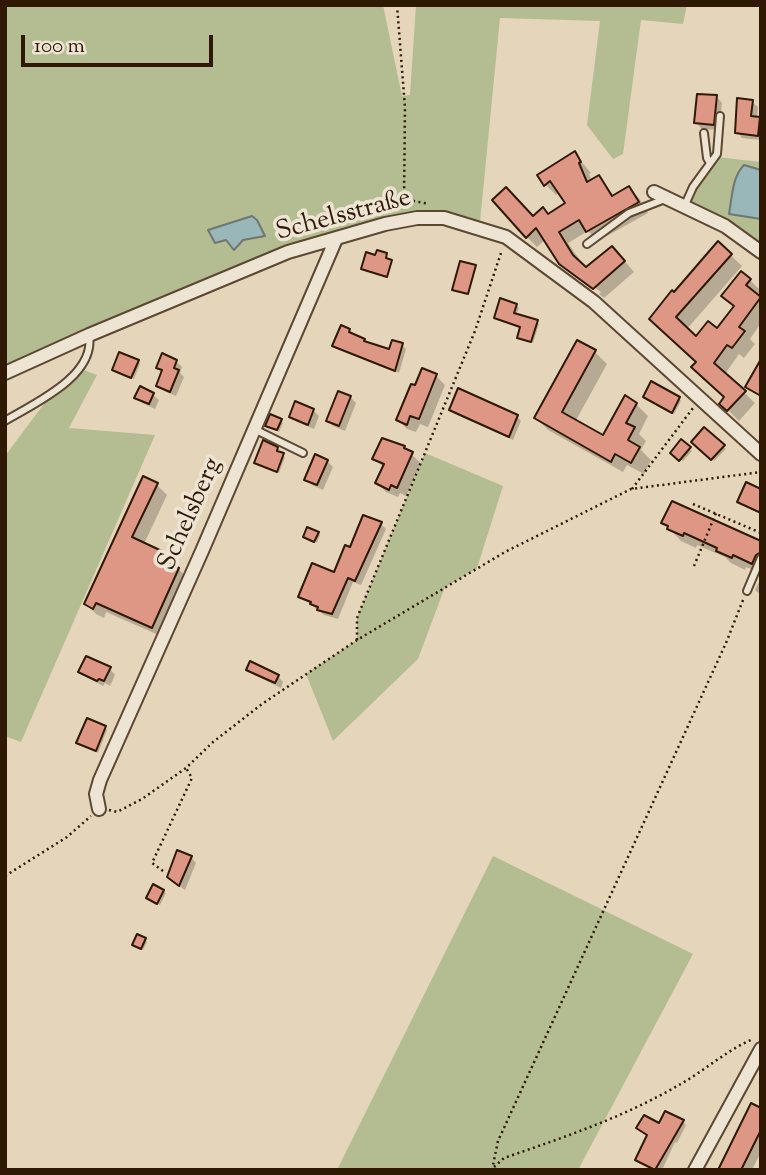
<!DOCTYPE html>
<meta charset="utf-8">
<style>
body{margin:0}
#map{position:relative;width:766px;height:1175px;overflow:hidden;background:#e5d5bb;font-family:"Sorts Mill Goudy",serif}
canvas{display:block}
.frame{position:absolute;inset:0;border:7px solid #2f1905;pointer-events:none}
.scale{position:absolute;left:21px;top:35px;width:192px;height:32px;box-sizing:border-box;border:4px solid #2f1905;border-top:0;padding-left:9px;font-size:21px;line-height:24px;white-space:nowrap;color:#2f1905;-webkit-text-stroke:5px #eee4d3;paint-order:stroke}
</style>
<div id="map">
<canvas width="766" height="1175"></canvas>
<div class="frame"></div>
<div class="scale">100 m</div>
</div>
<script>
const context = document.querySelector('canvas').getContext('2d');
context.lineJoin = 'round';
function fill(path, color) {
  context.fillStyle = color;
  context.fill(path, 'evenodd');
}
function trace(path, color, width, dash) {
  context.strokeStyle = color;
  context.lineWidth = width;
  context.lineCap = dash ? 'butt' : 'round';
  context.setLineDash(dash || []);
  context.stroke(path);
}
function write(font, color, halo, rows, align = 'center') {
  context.font = font + ' "Sorts Mill Goudy",serif';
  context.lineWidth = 7;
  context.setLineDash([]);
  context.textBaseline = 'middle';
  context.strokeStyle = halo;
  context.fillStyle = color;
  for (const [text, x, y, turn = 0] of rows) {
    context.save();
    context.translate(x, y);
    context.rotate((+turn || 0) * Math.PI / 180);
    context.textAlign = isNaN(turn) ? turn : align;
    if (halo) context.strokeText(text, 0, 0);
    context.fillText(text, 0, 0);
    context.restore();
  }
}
const green = new Path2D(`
 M5 5H383L402 96 410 95 416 5H687L683 24 641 20 623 154 613 159 587 125 600 21 500 18 480 222 445 214 419 212 365 223 5 368ZM252 216 264 235 243 240 234 250 227 240 233 223Z
 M717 157 761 162V170L744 165 729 214 761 219V247L692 204 691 195Z
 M81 369 97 375 69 428 155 435 21 742 5 736V456L52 393Z
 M425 453 503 486 477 568 445 587 418 659 333 741 306 674 357 640V618Z
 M493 856 693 954 578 1170H337Z`);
const water = new Path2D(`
 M744 165 761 170V219L729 214C732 198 732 177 744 165Z
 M252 216 257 220 265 236 243 240 234 250 226 240 215 243 208 230Z`);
const shadow = new Path2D(`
 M717 97 722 103 719 130 702 129 696 123Z
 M752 102 758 107 757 119 761 120V140L742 138 737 132Z
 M575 154 591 173 589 174 592 181 599 177 614 196 629 188 639 198 648 213 598 241 588 231 568 243 586 269 622 258 634 272 604 298 599 294 601 292 566 267 546 239 537 247 527 237 534 218 549 216 568 204 560 192 556 195 545 184Z
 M718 243 742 266 687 329 697 338 718 330 735 307 724 296 750 280 761 291 757 296 761 299V323L750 339 755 344 744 358 739 354 725 374 755 403 739 421 721 403 726 398 698 362 662 330 674 294Z
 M516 305 519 308 516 315 539 324 533 343 519 337 522 328 496 318Z
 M349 330 367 344 390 351 402 345 406 349 399 373 338 349 334 345Z
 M578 342 595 352 607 364 575 422 603 437 636 404 648 416 639 434 646 441 641 450 651 460 644 474 627 465 623 472 548 430 536 418Z
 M176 361 182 367 180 373 184 377 176 396 164 391 158 385 163 372 158 367Z
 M138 362 140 364 134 379 114 369Z
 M436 376 445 385 428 427 420 424 416 432 407 429 398 420 416 387Z
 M153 395 159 400 155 409 142 403 136 397Z
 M350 397 356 403 345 431 333 426 328 421Z
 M647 399H679L681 401 674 414Z
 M313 410 319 416 314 429 297 422 291 417Z
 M451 410 517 416 521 421 513 440 455 414Z
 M281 420 283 423 279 432 270 428Z
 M705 429 726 449 714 461 693 442Z
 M382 440 404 448 421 463 406 496 400 493 398 497 386 492 377 483 384 468 374 458Z
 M682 442 692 451 683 461 672 453Z
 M277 449 279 453 285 457 279 473 256 463Z
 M327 461 333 467 323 490 312 485 306 480Z
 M157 485 167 495 144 544 163 553 189 580 163 637 106 612 104 618 96 614 86 604Z
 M664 523 761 543V573L746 567 745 570 731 563 725 557 697 545 696 548 681 541Z
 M381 524 386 529 361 585 353 582 338 619 324 615 300 596 335 574Z
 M318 533 320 535 317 543 305 537Z
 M761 578V595L755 590Z
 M110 669 115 675 110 686 105 683 103 686 86 677 80 672Z
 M248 670 278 676 283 682 281 688 254 675Z
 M105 728 107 730 98 753 78 743Z
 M191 857 196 863 185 890 175 883Z
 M163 891 166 893 160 905 148 898Z
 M145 940 147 942 143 950 136 947Z
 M683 1122 686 1125 677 1143 675 1142 662 1170H654L637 1160 659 1126Z
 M761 1125V1152L752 1170H720Z`);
const building = new Path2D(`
 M697 94 717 95 714 125 694 123Z
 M737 98 753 100 751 116 760 117 758 136 735 133Z
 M575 151 581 162 579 163 587 182 599 175 612 196 629 186 639 202 586 232 579 220 559 232 573 255 586 267 612 246 625 261 593 289 559 264 536 228 526 238 492 200 506 187 533 216 543 207 548 214 565 203 550 181 544 186 537 175Z
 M718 241 732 254 676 317 696 336 708 321 717 328 734 306 721 296 741 271 751 279 746 285 761 297 739 327 745 331 732 348 727 345 714 363 746 391 727 411 719 404 724 397 691 367 696 362 649 319 672 290 674 292Z
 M377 250 387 253 386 258 392 260 387 277 361 269 366 252 375 255Z
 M460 261 476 265 468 294 452 290Z
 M500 298 517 304 514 313 538 320 531 342 517 338 520 327 494 318Z
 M341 325 350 329 349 332 365 339 364 341 389 349 392 340 403 343 395 371 332 346Z
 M577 340 596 350 562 412 603 435 625 395 637 403 626 423 635 427 628 440 640 447 631 463 615 454 611 462 534 418Z
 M119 352 139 360 131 378 112 370Z
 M162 353 177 360 174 368 179 370 170 392 156 386 162 370 156 368Z
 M761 359V396L745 387Z
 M422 368 437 374 419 419 410 416 407 425 396 420 411 384 415 385Z
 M651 381 680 397 672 413 643 397Z
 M140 386 154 393 149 404 134 398Z
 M458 388 518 415 509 437 449 410Z
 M338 391 351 396 339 426 326 421Z
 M295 401 314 409 308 425 289 417Z
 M270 414 282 419 277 430 265 426Z
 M704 427 725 445 711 460 691 442Z
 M382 438 405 446 404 448 413 452 397 488 391 485 389 490 375 483 384 464 372 459Z
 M681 439 691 447 679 461 670 453Z
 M263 440 278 447 277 451 284 453 277 472 254 463Z
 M315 454 328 460 317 485 304 480Z
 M143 476 158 483 132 537 164 552 163 554 169 557 167 562 179 568 152 628 96 603 93 609 84 604Z
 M746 482 761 489V513L737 502Z
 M672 501 761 541V552L756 555 752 564 733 555 732 558 716 551 717 548 684 533 683 536 667 529 668 526 661 523Z
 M363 515 382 522 355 581 348 578 332 614 317 610 318 607 310 604 311 602 298 597 312 563 334 572 345 545 350 547Z
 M307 527 319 532 314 542 303 537Z
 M86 656 111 667 104 681 99 679 97 681 78 672Z
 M250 661 279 675 275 683 246 670Z
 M87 718 106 726 96 751 76 743Z
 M177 850 192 856 179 886 167 877Z
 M153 884 164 890 157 904 146 898Z
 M137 934 146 938 141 949 132 945Z
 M751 1103 761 1108V1130L741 1170H718Z
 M665 1111 684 1120 655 1170 635 1160 647 1135 636 1128 644 1115 659 1123Z`);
const path = new Path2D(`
 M397 5 405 108 404 199 429 204
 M632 489 693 408
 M693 504 761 533
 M694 566 716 513
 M357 640V618L475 331 502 250
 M109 810 117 812 142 799 186 768 213 742 262 704 357 640 505 552 631 489 761 472
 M163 871 152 863 192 778 186 768
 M5 876 67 837 91 816
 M494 1167 504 1158C565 1137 624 1117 679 1085 704 1071 727 1050 753 1039
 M492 1170 498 1141 726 643 743 600`);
const service = new Path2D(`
 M704 133 707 158 710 163
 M684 207 693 187 717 154 720 116
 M587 244 629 213 665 199
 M5 421C35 403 96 376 89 335
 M254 429 303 453
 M747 591 761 558`);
const minor = new Path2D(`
 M654 192 725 226 761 252
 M5 373 89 335 288 252 385 224 417 218H444L506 237 594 302 761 454
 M99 809 96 794 100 780 202 551 336 239
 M695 1170 761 1049`);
const streetNames = [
 ["Schelsstraße",344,217,-15],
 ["Schelsberg",192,515,-66]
];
fill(green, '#b4bd91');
fill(water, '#99b6b9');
trace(water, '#6f7771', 2);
fill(shadow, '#0003');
fill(building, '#de9785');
trace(building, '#2f1905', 2);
trace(service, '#5c4832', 10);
trace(minor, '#5c4832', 16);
trace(path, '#2f1905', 2.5, [2, 3.5]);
trace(service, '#eee4d3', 6);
trace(minor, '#eee4d3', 12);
write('26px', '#2f1905', '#eee4d3', streetNames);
</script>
